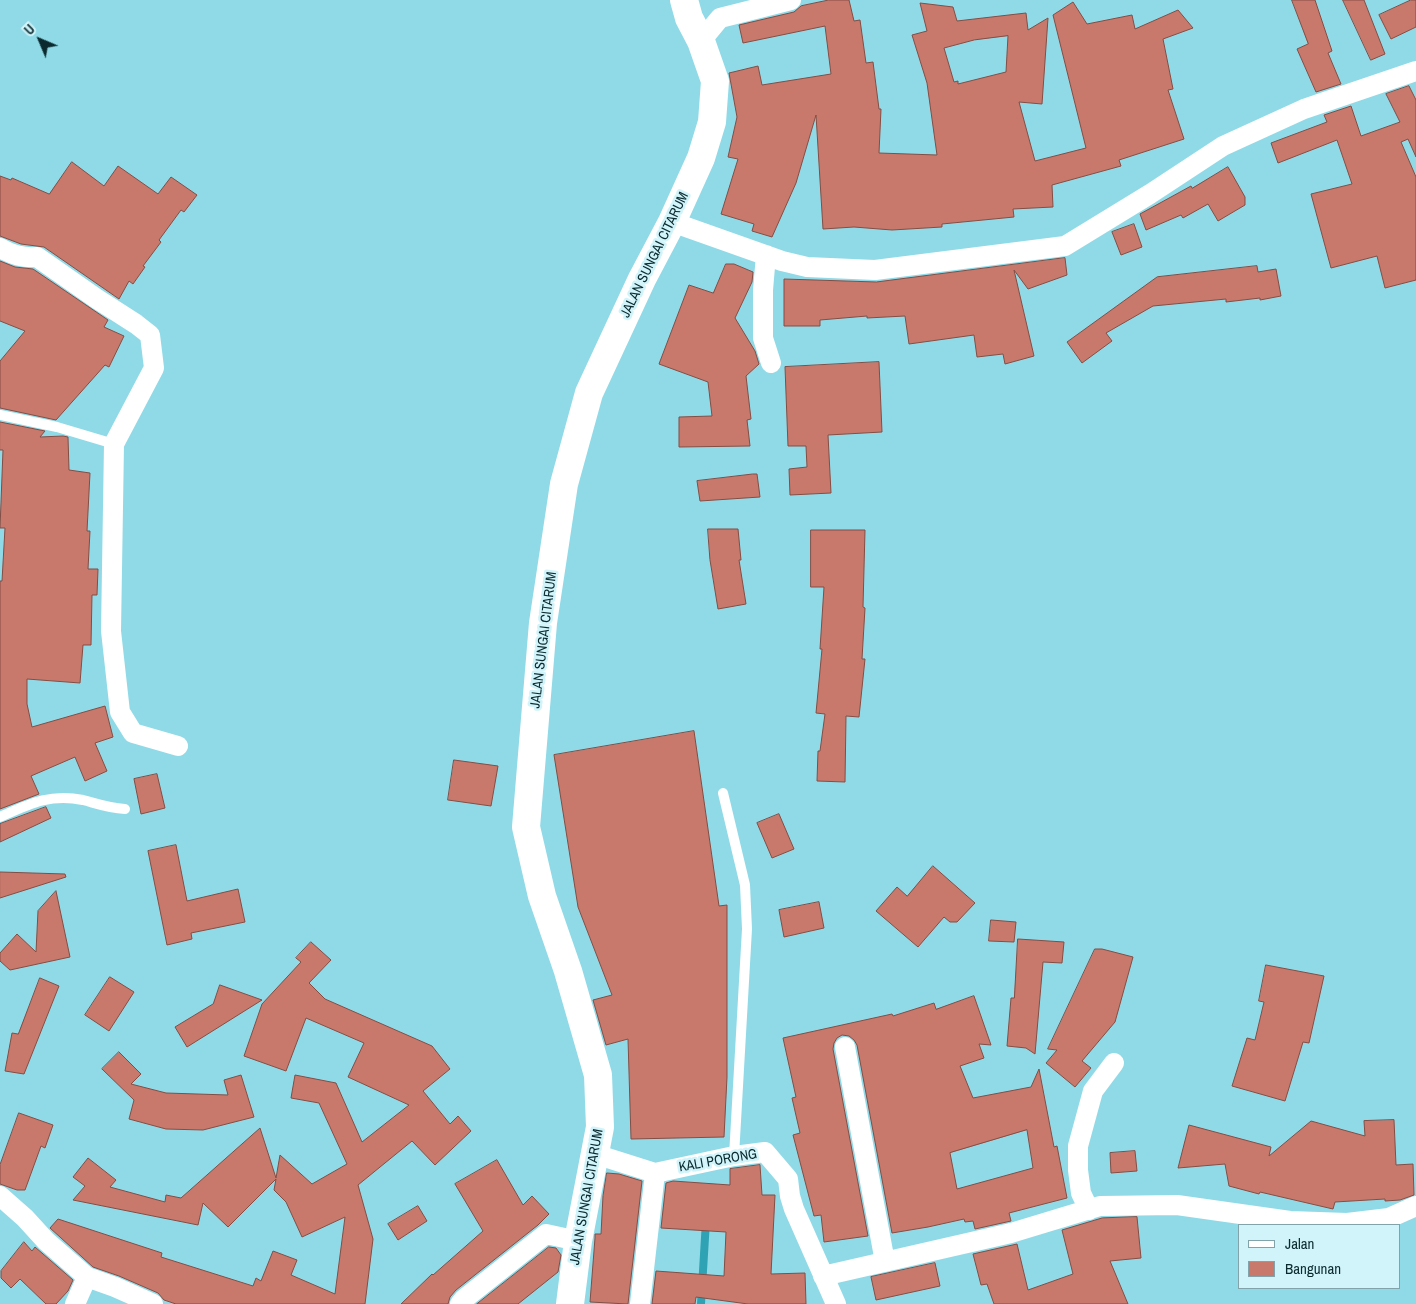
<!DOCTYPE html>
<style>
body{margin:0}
#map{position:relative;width:1416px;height:1304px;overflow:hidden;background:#90dae7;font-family:"Archivo Narrow",sans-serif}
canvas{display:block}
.legend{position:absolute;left:1238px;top:1224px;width:162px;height:65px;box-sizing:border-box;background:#d1f4fa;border:1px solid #81a3a9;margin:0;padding:6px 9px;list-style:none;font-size:15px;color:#0a2a2f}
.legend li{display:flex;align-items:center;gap:10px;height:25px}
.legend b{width:25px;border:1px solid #81a3a9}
.north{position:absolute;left:15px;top:15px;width:50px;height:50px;-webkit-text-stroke:4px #d1f4fa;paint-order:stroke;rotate:315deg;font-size:14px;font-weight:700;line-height:20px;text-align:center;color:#0a2a2f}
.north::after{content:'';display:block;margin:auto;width:18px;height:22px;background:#0a2a2f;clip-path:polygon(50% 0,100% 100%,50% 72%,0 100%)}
</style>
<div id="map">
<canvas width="1416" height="1304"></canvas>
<ul class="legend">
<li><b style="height:6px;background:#fff"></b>Jalan</li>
<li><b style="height:14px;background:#c8796c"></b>Bangunan</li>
</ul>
<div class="north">U</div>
</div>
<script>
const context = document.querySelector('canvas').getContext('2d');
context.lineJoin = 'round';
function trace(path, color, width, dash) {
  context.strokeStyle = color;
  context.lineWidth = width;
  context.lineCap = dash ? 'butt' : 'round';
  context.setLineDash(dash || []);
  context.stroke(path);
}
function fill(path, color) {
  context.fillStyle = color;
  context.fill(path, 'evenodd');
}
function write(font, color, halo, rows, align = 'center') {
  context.font = font + ' "Archivo Narrow",sans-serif';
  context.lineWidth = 5;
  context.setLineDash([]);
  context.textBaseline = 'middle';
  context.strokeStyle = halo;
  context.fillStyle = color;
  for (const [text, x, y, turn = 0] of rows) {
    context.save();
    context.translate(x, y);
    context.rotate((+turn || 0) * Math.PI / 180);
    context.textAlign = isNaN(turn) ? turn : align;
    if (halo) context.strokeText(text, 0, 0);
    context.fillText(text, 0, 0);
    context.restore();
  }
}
const stream = new Path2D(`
 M701 1304 706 1221`);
const building = new Path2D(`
 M829 0H849L854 21 860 20 866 63 873 62 879 109H881L879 153 937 155 927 83 912 35 927 31 920 3 953 7 957 21 1026 13 1028 30 1048 18 1042 104 1019 102 1035 161 1086 148 1053 15 1073 2 1087 24 1132 15 1135 29 1178 10 1193 28 1163 39 1173 89 1168 90 1184 139 1119 160 1121 166 1052 185 1053 207 1013 209 1014 217 942 224V227L892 230 854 227 823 229 816 115 796 183 772 237 752 231 754 224 721 214 738 159 728 157 737 117 729 73 758 66 762 85 831 74 825 26 743 43 739 25 794 12 801 6ZM1008 36 1006 72 958 84V81L954 82 944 48 974 40Z
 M1292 0H1315L1332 51 1328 53 1341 84 1316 92 1297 49 1308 44Z
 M1343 0H1364L1385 54 1371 60Z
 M1411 0H1416V27L1391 39 1379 15Z
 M1409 86 1416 100V157L1408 139 1401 142 1416 177V280L1385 288 1377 256 1331 268 1311 194 1352 184 1337 140 1278 163 1271 143 1327 122 1324 115 1351 106 1361 136 1400 122 1386 94Z
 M72 162 104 186 118 166 158 194 171 177 197 195 184 212 181 210 159 240 161 242 143 266 145 267 133 284 129 281 119 299 44 247 21 244 0 236V176L11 180 12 178 49 194Z
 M1228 167 1245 197V205L1218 221 1208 204 1183 218 1181 215 1146 230 1140 214 1191 186 1192 188Z
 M1134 224 1142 247 1121 255 1112 232Z
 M1065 258 1067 275 1028 289 1014 270 1034 356 1005 364 1003 354 977 357 974 335 909 344 905 316 867 318V316L820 320V326H784V279L876 282Z
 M0 261 15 267 33 269 108 320 104 327 124 336 109 367 105 365 56 420 0 408V361L25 331 0 321Z
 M726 264H734L753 272 752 282 735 318 755 351 759 364 746 376 751 419 747 420 750 446 679 447V417L712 416 708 382 659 364 689 285 713 293Z
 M1257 266 1258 272 1276 269 1281 296 1260 300V298L1226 302V299L1153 306 1106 333 1112 341 1082 363 1067 342 1157 277Z
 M879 362 882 432 828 435 831 493 790 495 789 469 807 467 806 446H788L785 367Z
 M0 422 45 431 40 437 63 436 68 437 69 470 90 473 87 531H90L88 569H98L97 595H92L91 645H83L80 683 27 679V704L32 727 105 706 113 737 95 743 107 771 85 781 75 757 31 776 39 794 0 809V581H2L5 528H0L3 450H0Z
 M753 474H757L760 497 700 501 697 481Z
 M708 529H738L741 560H739L746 604 718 609 710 560Z
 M811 530H865L863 607 865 608 862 659H865L859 717 846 716 845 782 817 781 818 751H820L825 714 816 713 822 649H820L824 587H811Z
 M694 731 719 906 727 905V1077L724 1137 631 1139 628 1039 606 1045 593 1000 612 995 578 907 554 755Z
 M454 760 498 766 491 806 448 800Z
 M157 774 165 808 141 814 134 779Z
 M46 807 51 818 0 842V824Z
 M779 814 794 849 772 858 757 823Z
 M176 845 187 901 238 889 245 922 191 933 192 939 167 945 148 851Z
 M933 866 975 903 957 922H950L944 917 918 947 876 911 897 887 907 896Z
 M0 872 65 874 66 877 0 898Z
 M56 891 70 957 10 970 0 961V953L17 934 36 952 38 911Z
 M819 902 824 928 784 937 779 910Z
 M991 920 1016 922 1014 942 989 941Z
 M1018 939 1064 942 1062 963 1043 962 1035 1054 1026 1048 1007 1046 1011 998H1014Z
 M311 942 331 960 309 983 325 999 432 1046 450 1069 423 1091 450 1124 458 1116 471 1131 435 1165 412 1141 358 1185 373 1239 365 1304H176L164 1300 158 1293 119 1276 93 1267 50 1228 58 1219 162 1253 161 1257 253 1286 256 1278 261 1281 273 1251 297 1260 291 1275 335 1294 345 1217 302 1237 286 1202 274 1190 276 1179 228 1227 203 1203 198 1225 73 1200 85 1186 73 1177 88 1158 116 1180 110 1187 165 1202 166 1195 181 1198 260 1128 276 1178 280 1155 312 1184 347 1164 319 1103 291 1098 295 1075 336 1083 362 1142 409 1105 348 1077 364 1043 306 1018 286 1071 244 1056 262 1004 301 962 296 958Z
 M1095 949H1102L1133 957 1115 1022 1082 1061 1091 1068 1075 1087 1046 1063 1057 1050 1048 1049Z
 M1266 965 1324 976 1309 1043 1303 1042 1285 1101 1232 1086 1247 1038 1255 1040 1264 1002 1259 1001Z
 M110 977 134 992 109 1031 85 1015Z
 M40 978 59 986 24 1074 5 1071 12 1033 18 1034Z
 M220 985 262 1000 187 1047 175 1027 213 1004Z
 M974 996 991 1045 979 1044 984 1058 960 1066 973 1098 1031 1087 1039 1069 1054 1147 1057 1146 1067 1198 1009 1213 1011 1221 975 1229 973 1221 965 1222 964 1219 928 1227 892 1233 857 1045 854 1040 849 1036 842 1035 837 1038 834 1043 833 1049 868 1236 824 1242 821 1215 814 1216 793 1135 800 1133 792 1098 796 1097 783 1038 892 1014 893 1016 934 1003 936 1009ZM1027 1130 1033 1168 957 1189 950 1153Z
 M119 1052 141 1074 131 1084 166 1093 228 1095 224 1080 241 1075 254 1117 203 1130 166 1129 129 1119 134 1100 102 1069Z
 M19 1113 53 1125 45 1148 41 1146 25 1190H17L0 1184V1165Z
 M1394 1120 1396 1165 1413 1164 1414 1195 1400 1200 1385 1201V1199L1335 1202 1333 1209 1260 1192 1259 1194 1229 1186 1225 1164 1178 1168 1189 1125 1271 1147 1269 1156 1311 1121 1365 1136 1364 1121Z
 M1135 1151 1137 1171 1111 1173 1110 1153Z
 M497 1160 523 1205 532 1196 549 1214 538 1225 456 1290 450 1297 448 1304H401L432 1274 433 1275 483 1231 455 1184Z
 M760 1165 762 1195H775L771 1274 805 1273 806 1304H748L696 1297 695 1304H652L656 1271 724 1276 726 1232 661 1228 666 1183 673 1181 730 1185V1169Z
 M607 1173 619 1174 642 1181 628 1304 590 1302 595 1238V1234H601L603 1196Z
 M418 1206 427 1221 398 1240 388 1224Z
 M1137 1217 1141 1258 1110 1261 1128 1304H994L987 1284 981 1285 973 1254 1017 1244 1028 1290 1073 1274 1062 1230 1102 1218Z
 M24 1242 32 1251 35 1247 73 1280 68 1291 56 1304H46L20 1279 11 1288 1 1278V1271Z
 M549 1247 556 1248 561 1255 558 1272 518 1304H477Z
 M935 1263 940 1286 876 1300 871 1277Z`);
const lane = new Path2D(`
 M0 415 57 427 114 444
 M723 793 745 885 747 929 734 1156
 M0 817C29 804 50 793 83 800 98 804 108 808 125 809`);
const street = new Path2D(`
 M701 41 720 18 791 0
 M672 222 782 261 807 267 875 270 1065 246 1150 194 1223 146 1304 109 1416 71
 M0 248C13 255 22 258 37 257L97 299 136 324 150 335 154 368 114 444 111 631 120 712 133 733 178 746
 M766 255 763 290V338L771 363
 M845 1047 885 1262
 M595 1154 655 1173 734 1156 765 1152 788 1179 790 1196 794 1209 836 1304
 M0 1196 25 1218 46 1241 87 1277 115 1287 153 1304
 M1089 1210 1081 1193 1078 1170V1146L1093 1091 1114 1063
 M823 1276 1011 1233 1100 1206 1177 1205 1290 1221 1347 1223 1389 1218 1416 1206
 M75 1304 87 1277
 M460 1304 464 1299 546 1234 578 1241
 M640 1304 655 1173`);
const secondary = new Path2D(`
 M570 1304 578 1241 600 1127 598 1075 568 971 542 896 526 827 543 623 564 484 589 393 642 279 672 222 701 158 712 122 715 81 701 41 689 18 684 0`);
const streetNames = [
 ["JALAN SUNGAI CITARUM",655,255,-64],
 ["JALAN SUNGAI CITARUM",544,640,-83],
 ["KALI PORONG",718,1161,-10],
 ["JALAN SUNGAI CITARUM",587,1197,-80]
];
trace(stream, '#2fa2b4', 8);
fill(building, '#c8796c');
trace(building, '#834d44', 1);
trace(lane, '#fff', 10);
trace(street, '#fff', 20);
trace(secondary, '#fff', 28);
write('14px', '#0a2a2f', '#d1f4fa', streetNames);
</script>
